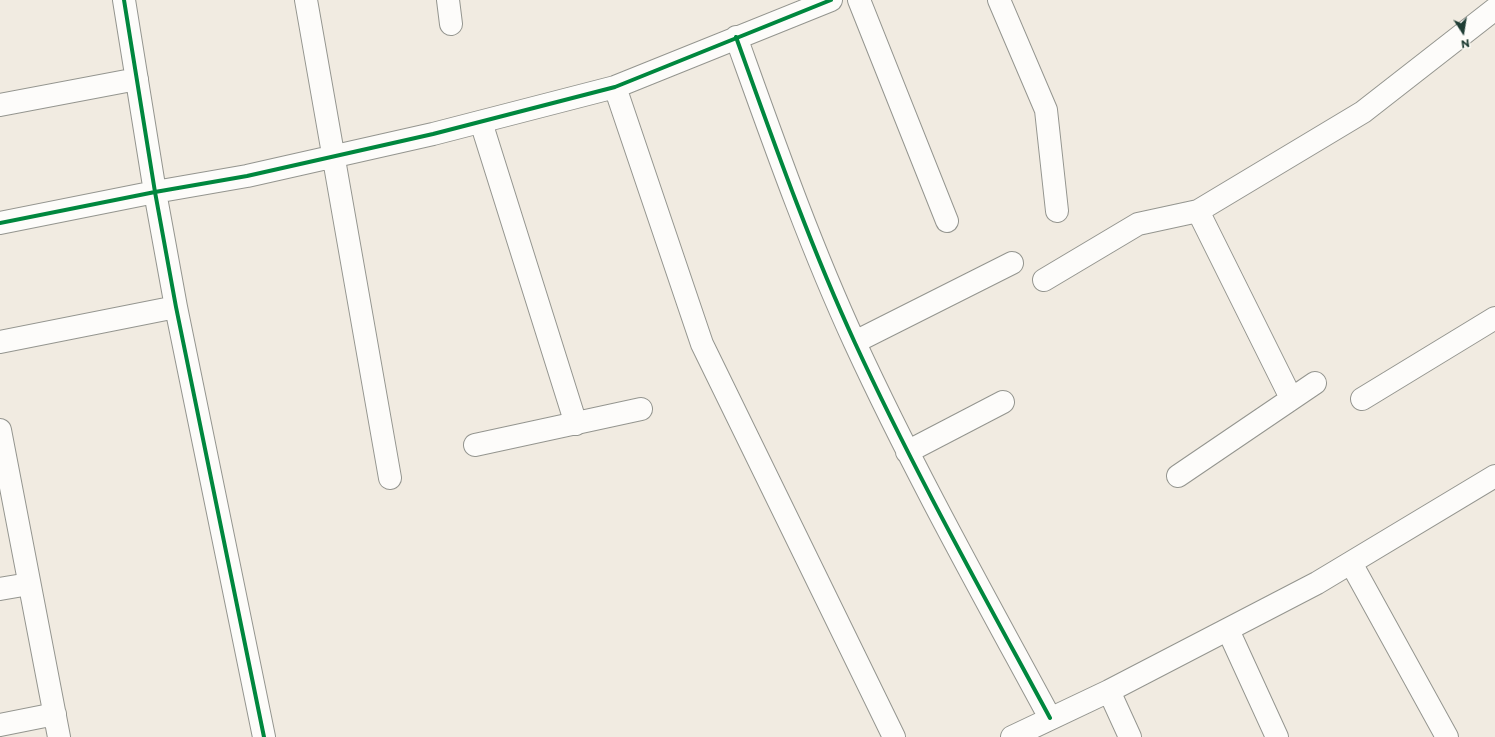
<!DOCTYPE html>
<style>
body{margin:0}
#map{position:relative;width:1495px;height:737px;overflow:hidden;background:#f1ebe1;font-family:"Playpen Sans",sans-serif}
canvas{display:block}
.north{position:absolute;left:1443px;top:12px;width:40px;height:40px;-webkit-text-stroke:3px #fdfcf7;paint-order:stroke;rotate:168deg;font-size:11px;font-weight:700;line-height:16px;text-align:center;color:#1f3d34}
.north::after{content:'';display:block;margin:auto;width:14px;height:18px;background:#1f3d34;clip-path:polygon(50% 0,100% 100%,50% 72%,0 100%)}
</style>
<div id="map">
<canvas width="1495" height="737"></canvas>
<div class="north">N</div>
</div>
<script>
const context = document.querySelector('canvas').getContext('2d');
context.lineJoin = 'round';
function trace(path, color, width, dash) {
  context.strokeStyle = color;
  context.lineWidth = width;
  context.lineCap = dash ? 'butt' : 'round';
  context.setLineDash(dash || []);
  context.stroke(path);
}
const minor = new Path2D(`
 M124 0 155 192 176 307 264 737
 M306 0 390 478
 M448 0 451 24
 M859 0 947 221
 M999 0 1046 110 1057 211
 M736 37C773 140 809 243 855 343 914 471 983 594 1050 718
 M615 87 702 344 894 737
 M0 105 137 79
 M481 122 576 424
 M1198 211 1291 398
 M0 223 155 192 247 176 433 134 615 87 831 0
 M1044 280 1138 224 1198 211 1363 112 1495 9
 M0 342 176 307
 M855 342 1012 263
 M1362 399 1495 318
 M0 430 59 737
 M475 445 641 409
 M907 452 1003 402
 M1178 476 1315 383
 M1351 563 1447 737
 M0 589 29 584
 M1228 630 1277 737
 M1109 691 1130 737
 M0 725 55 714
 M1012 737 1109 691 1317 583 1495 476`);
const cycleway = new Path2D(`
 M124 0 155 192 176 307 264 737
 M736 37C773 140 809 243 855 343 914 471 983 594 1050 718
 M0 223 155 192 247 176 433 134 615 87 831 0`);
trace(minor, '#94958f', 24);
trace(minor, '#fdfcfa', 22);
trace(cycleway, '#00873e', 4);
</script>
